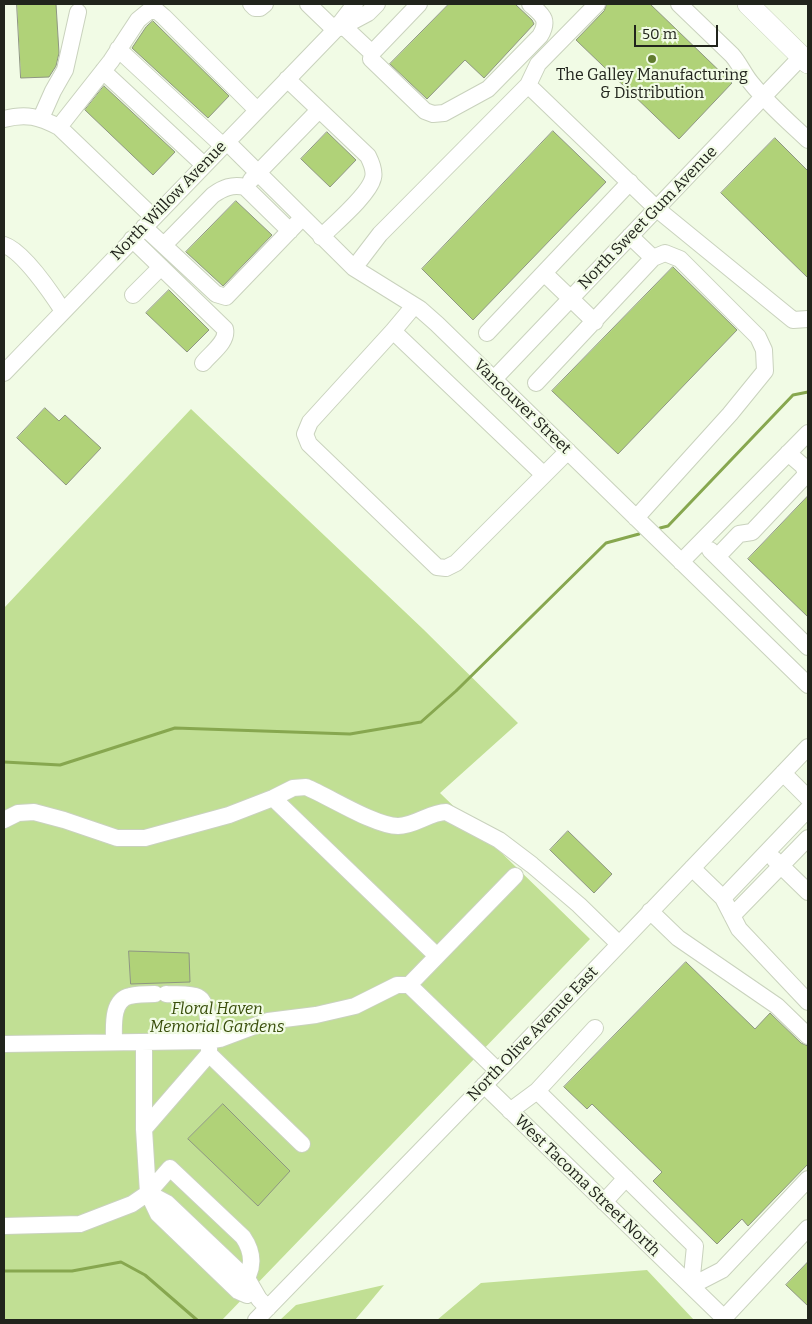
<!DOCTYPE html>
<style>
body{margin:0}
#map{position:relative;width:812px;height:1324px;overflow:hidden;background:#f1fbe5;font-family:Bitter,serif}
canvas{display:block}
.frame{position:absolute;inset:0;border:5px solid #21241c;pointer-events:none}
.scale{position:absolute;left:634px;top:25px;width:84px;height:22px;box-sizing:border-box;border:2px solid #21241c;border-top:0;padding-left:6px;font-size:15px;line-height:18px;white-space:nowrap;color:#21241c;-webkit-text-stroke:4px #f1fbe5;paint-order:stroke}
</style>
<div id="map">
<canvas width="812" height="1324"></canvas>
<div class="frame"></div>
<div class="scale">50 m</div>
</div>
<script>
const context = document.querySelector('canvas').getContext('2d');
context.lineJoin = 'round';
function fill(path, color) {
  context.fillStyle = color;
  context.fill(path, 'evenodd');
}
function trace(path, color, width, dash) {
  context.strokeStyle = color;
  context.lineWidth = width;
  context.lineCap = dash ? 'butt' : 'round';
  context.setLineDash(dash || []);
  context.stroke(path);
}
function write(font, color, halo, rows, align = 'center') {
  context.font = font + ' Bitter,serif';
  context.lineWidth = 4.5;
  context.setLineDash([]);
  context.textBaseline = 'middle';
  context.strokeStyle = halo;
  context.fillStyle = color;
  for (const [text, x, y, turn = 0] of rows) {
    context.save();
    context.translate(x, y);
    context.rotate((+turn || 0) * Math.PI / 180);
    context.textAlign = isNaN(turn) ? turn : align;
    if (halo) context.strokeText(text, 0, 0);
    context.fillText(text, 0, 0);
    context.restore();
  }
}
const green = new Path2D(`
 M191 409 423 629 518 723 440 793 590 939 222 1320H4V608Z
 M647 1270 694 1320H437L481 1283Z
 M384 1285 355 1320H280L296 1305Z`);
const stream = new Path2D(`
 M660 528 668 526 793 395 808 392
 M4 762 60 765 175 728 350 734 421 722 456 691 606 543 639 534
 M4 1271H72L121 1262 145 1275 197 1320`);
const building = new Path2D(`
 M17 4H56L59 53 56 66 49 77 21 78Z
 M449 4H515L532 20 534 24 484 78 465 60 427 99 390 64Z
 M607 4H650L732 83 679 139 576 40 604 11Z
 M153 21 229 96 208 118 132 48 146 27Z
 M104 86 175 152 153 175 85 110Z
 M553 131 606 182 473 320 422 269Z
 M327 132 356 160 330 187 301 159Z
 M775 138 808 171V278L721 193Z
 M236 201 272 235 223 286 186 252Z
 M673 267 737 330 618 454 552 391Z
 M169 290 209 330 187 352 146 313Z
 M45 408 59 421 65 415 101 448 66 485 17 438Z
 M808 496V617L748 559Z
 M568 831 612 874 594 893 550 850Z
 M129 951 189 953 190 982 131 984Z
 M686 962 755 1029 770 1013 801 1043 808 1046V1164L748 1226 742 1219 717 1244 653 1181 662 1172 592 1104 587 1109 564 1087Z
 M223 1104 290 1171 258 1206 188 1139Z
 M808 1262V1306L786 1285Z`);
const minor = new Path2D(`
 M251 4 255 8H260L265 4
 M308 4 335 30
 M679 4 732 55C740 64 744 75 752 84 769 105 789 122 808 140
 M340 23 372 53 419 4
 M340 28 368 13 377 4
 M118 49 223 146
 M372 53 371 59 425 111 433 114 444 113 488 89 540 36C550 19 542 15 530 4
 M103 71 204 165
 M287 79 368 156C371 162 375 171 373 178 369 195 334 224 321 237
 M528 85 538 64 597 4
 M41 118 53 91 65 70 78 12
 M4 119C27 113 39 117 59 127L153 217
 M59 127 111 61 138 20 149 11H157L164 17 257 110
 M227 142 354 268 420 309 437 324 808 685
 M251 180 319 110
 M144 227 216 294 226 297 302 218
 M630 236 653 258 665 253 680 259 758 337 764 350 765 371 730 414 636 518
 M132 239 225 329C228 342 211 353 203 363
 M4 245C23 251 52 294 63 311
 M164 245 213 195C223 188 232 184 245 187L290 231
 M354 268 380 234 528 85 657 209 793 320 808 319
 M544 273 595 322
 M133 295 161 267
 M414 306 393 331 310 422 305 434 309 444 437 567 446 568 456 563 568 451
 M393 331 544 475
 M487 333 630 182
 M4 373 335 30 355 4
 M494 379 802 56
 M536 383 653 258
 M710 550 808 647
 M717 557 739 534 752 532 803 478 806 473 803 466 788 453
 M681 562 808 433
 M783 773 808 798
 M273 798 437 956
 M4 820 18 813 34 812 64 820 117 838H145L229 815 273 798 293 788 306 787C330 797 375 826 398 826 415 826 430 812 446 812L499 840 532 865 579 905 619 944
 M774 859 808 892
 M692 868 723 898 808 809
 M723 898 739 929 808 1002
 M650 911 678 938 777 1006 808 1036
 M732 916 808 838
 M409 985 498 1071
 M595 1028 537 1091 695 1246 691 1286
 M114 1042C114 1027 111 1000 130 996 138 994 147 994 155 994
 M4 1044 209 1041 220 1039 268 1021 316 1015 355 1006 397 985H409L515 876
 M209 1054 302 1144
 M484 1085 724 1318 808 1228
 M510 1111 537 1091
 M144 1129 209 1054C209 1042 211 1003 198 997 190 993 176 995 166 994
 M148 1193 170 1168 243 1237C256 1256 253 1274 238 1291
 M148 1193 167 1203 248 1280 259 1299 268 1308
 M148 1193 158 1214 238 1291 247 1295
 M604 1202 626 1178
 M4 1226 80 1224 132 1204 148 1193 144 1129V1042
 M691 1286 722 1270 808 1179
 M256 1320 498 1071 808 747`);
const major = new Path2D(`
 M748 4 808 63`);
const markers = [
 [652,59,5,"#607b2e"]
];
const poiNames = [
 ["The Galley Manufacturing",652,76],
 ["& Distribution",652,94]
];
const streetNames = [
 ["North Willow Avenue",169,201,-46],
 ["North Sweet Gum Avenue",648,218,-46],
 ["Vancouver Street",522,407,44],
 ["North Olive Avenue East",533,1034,-46],
 ["West Tacoma Street North",587,1186,44]
];
const parkNames = [
 ["Floral Haven",217,1010],
 ["Memorial Gardens",217,1028]
];
fill(green, '#c1df94');
trace(stream, '#87a74f', 3);
fill(building, '#b0d278');
trace(building, '#8e9682', 1);
trace(minor, '#c9d2bd', 18);
trace(major, '#c9d2bd', 22);
trace(minor, '#fff', 16);
trace(major, '#fff', 21);
for (const [x, y, r, color] of markers) {
  const dot = new Path2D();
  dot.arc(x, y, r, 0, 2 * Math.PI);
  context.fillStyle = color;
  context.fill(dot);
  trace(dot, '#f1fbe5', 2);
}
write('16px', '#21241c', '#f1fbe5', poiNames);
write('16px', '#21241c', '#f1fbe5', streetNames);
write('italic 16px', '#384d0a', '#f1fbe5', parkNames);
</script>
